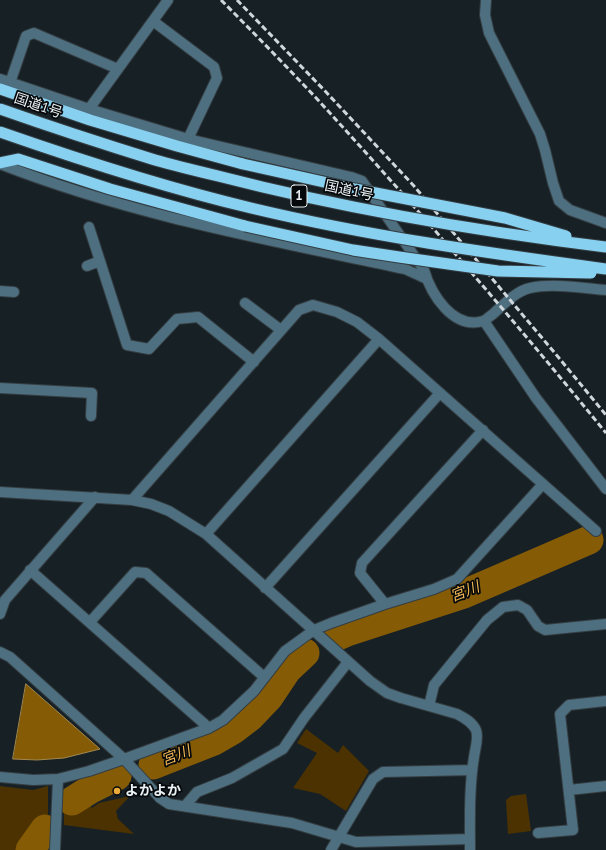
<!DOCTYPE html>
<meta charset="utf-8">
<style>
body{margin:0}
canvas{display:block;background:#162025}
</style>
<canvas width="606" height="850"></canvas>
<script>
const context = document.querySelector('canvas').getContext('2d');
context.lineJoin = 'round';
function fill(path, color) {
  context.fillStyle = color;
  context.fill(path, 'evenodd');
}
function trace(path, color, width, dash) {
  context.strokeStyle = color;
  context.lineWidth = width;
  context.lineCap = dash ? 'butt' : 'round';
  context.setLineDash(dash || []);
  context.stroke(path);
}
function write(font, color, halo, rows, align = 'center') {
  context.font = font + ' "PT Sans","Noto Sans JP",sans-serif';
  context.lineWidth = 3.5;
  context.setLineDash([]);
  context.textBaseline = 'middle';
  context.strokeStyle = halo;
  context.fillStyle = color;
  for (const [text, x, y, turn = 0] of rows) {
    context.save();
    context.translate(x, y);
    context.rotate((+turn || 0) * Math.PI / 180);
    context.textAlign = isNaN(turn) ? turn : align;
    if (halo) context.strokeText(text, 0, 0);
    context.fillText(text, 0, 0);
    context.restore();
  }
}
const green = new Path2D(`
 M306 729 338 753 343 745 369 771 346 811 320 794 293 788 317 753 297 743Z
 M0 786 33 790 48 786V820L23 850H0Z
 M526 794 531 831 508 834 506 800 511 796Z
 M130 796 116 811 118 819 134 834 64 825V813L84 798 92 808 99 803Z`);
const water = new Path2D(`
 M26 684 100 749 64 758 37 760 13 759Z`);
const river = new Path2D(`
 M338 636 347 632 464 594 589 540
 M153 765 214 741 233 730 250 717 269 697 287 670 305 653
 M72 801 91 789 117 776
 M30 850 45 829`);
const minor = new Path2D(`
 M486 0 485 15 489 33 540 134 545 150 553 183 559 201 570 210 606 223
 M153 21 214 67 217 78 188 139
 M0 79 89 109 188 139 351 177 362 181 424 270C431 294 453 330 483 321 486 320 490 316 493 314 503 305 516 291 530 288 553 283 582 288 606 290
 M10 83 26 36 34 33 118 69
 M89 109 168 0
 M0 164C130 215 269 240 405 269L427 279
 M89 227 127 345 149 349 177 319 198 317 254 362
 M87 266 100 261
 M0 291 14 292
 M245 303 281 330
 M484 321 536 398 606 489
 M0 388 92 393 91 416
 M0 492 132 500 151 504 169 511 206 534 370 681 387 693 401 698 457 714C465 718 472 722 476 730 479 738 475 749 474 757 469 788 470 819 470 850
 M132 500 299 310 313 305 337 312 357 322 379 339 596 531
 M206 534 379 339
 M30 570 209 728
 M265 588 440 393
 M385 604 360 573 362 563 483 430
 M0 614 5 600 95 497
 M90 622 135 572 146 573 264 677
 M0 652 10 657 124 759 160 798 169 804 292 823 356 842 470 839
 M429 706 434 685 487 620 503 607 518 605 527 610 538 626 545 630 606 624
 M0 777 33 780 58 779 89 771 124 759 209 728 223 720 254 691 285 651 314 630 331 623 385 604 434 589 457 579 543 484
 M569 790 606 786
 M185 806 197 792 232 778 283 749 304 718 348 662
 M538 833 573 830 560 714 569 705 606 701
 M55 850 58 779
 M331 850 373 779 383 772 472 770`);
const trunk = new Path2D(`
 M0 89 90 120 177 146 243 164
 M0 163 18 159 110 189 245 226`);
const rail = new Path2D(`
 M221 0C254 33 286 66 318 100 417 208 513 319 606 433
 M237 0 326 92 414 186 559 358 606 415`);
const trunkBridge = new Path2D(`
 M0 109C51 127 103 144 155 160 176 166 197 171 218 176 346 209 475 231 606 247
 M0 132C83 161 166 188 251 208 368 236 487 253 606 269
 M243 164 355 189 505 218 566 236
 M245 226 353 250 399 257 498 271 591 273`);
const markers = [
 [117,791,4,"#eaaa39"]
];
const shields = [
 [299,196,16]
];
const shieldNames = [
 ["1",299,196]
];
const streetNames = [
 ["国道1号",38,106,19],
 ["国道1号",349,191,12]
];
const poiNames = [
 ["よかよか",125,791]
];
const waterNames = [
 ["宮川",465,592,-21],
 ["宮川",176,756,-21]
];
fill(green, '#4c3200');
fill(water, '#855b06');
trace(water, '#a3884d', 1);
trace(river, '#855b06', 29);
trace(minor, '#343d42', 12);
trace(trunk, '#343d42', 13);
trace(minor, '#4d6f7f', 10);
trace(trunk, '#88d0f0', 11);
trace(rail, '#d0d7db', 3, [6, 3]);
trace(trunkBridge, '#343d42', 13, []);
trace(trunkBridge, '#88d0f0', 11);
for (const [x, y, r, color] of markers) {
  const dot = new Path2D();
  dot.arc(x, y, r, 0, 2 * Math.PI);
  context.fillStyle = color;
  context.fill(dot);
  trace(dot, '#06090b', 1.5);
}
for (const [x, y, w] of shields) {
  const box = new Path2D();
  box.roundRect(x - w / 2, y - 11, w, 22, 3);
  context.fillStyle = '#06090b';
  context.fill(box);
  trace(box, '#eaf1f4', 1);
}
write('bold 13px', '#eaf1f4', null, shieldNames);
write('14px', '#eaf1f4', '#06090b', streetNames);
write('bold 14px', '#eaf1f4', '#06090b', poiNames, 'left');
write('italic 15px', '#f3b755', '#06090b', waterNames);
</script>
